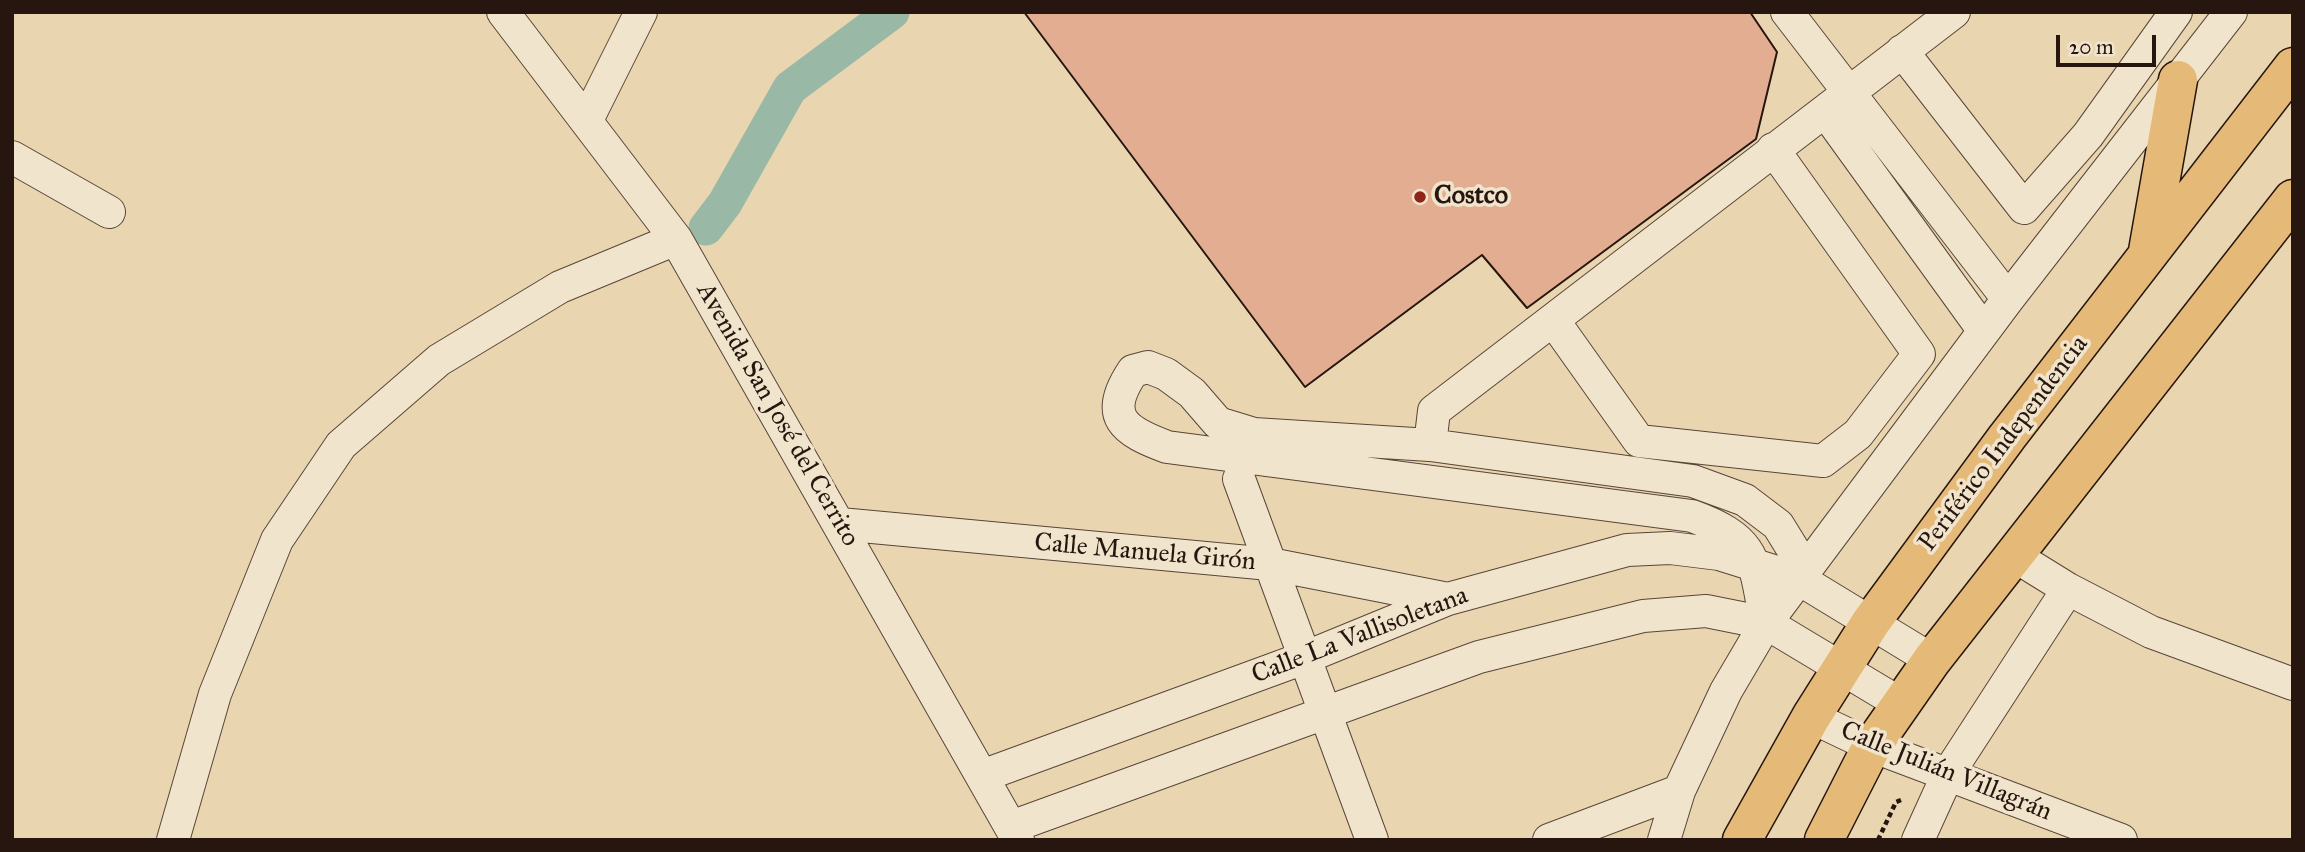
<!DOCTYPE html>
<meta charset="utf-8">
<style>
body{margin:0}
#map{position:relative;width:2305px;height:852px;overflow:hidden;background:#ead5b1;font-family:"IM FELL Great Primer",serif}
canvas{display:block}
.frame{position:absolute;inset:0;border:14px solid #27160f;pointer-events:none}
.scale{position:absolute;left:2056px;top:35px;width:100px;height:32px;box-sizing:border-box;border:4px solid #27160f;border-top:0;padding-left:9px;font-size:21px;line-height:24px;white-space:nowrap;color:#27160f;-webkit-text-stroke:5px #f1e4cc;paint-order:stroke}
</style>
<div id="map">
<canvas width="2305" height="852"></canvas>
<div class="frame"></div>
<div class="scale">20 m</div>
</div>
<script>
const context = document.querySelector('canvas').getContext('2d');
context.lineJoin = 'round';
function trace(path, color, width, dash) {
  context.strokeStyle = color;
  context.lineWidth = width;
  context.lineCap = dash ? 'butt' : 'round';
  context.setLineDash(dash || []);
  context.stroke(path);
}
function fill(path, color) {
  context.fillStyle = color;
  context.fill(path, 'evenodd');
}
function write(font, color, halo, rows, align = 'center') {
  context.font = font + ' "IM FELL Great Primer",serif';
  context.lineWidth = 7;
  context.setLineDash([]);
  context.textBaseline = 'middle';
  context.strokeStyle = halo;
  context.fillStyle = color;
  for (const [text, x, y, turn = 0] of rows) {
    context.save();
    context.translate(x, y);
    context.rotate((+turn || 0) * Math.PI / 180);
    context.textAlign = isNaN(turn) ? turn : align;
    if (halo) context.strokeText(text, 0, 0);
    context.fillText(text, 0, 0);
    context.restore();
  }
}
const canal = new Path2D(`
 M706 228 725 203 790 88 892 12`);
const building = new Path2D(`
 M1024 12H1750L1777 52 1756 139 1527 308 1482 255 1305 387Z`);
const path = new Path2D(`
 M1878 840 1896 802 1901 800`);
const minor = new Path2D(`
 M503 12 676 239 1018 840
 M1787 12 2008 299
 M1902 51 2024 208 2088 135 2176 12
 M1825 111 1984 331
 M587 120 641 12
 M12 157 109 212
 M1553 320 1639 441 1823 461 1858 434 1919 354 1773 149
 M1430 445 1434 411 1954 12
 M1239 479 1372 840
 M840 524 1270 564 1448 599
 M2013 555 2068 589 2151 632 2293 684
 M1766 623C1754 561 1758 540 1692 516L1167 447C1124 431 1102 417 1133 371L1148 367 1166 374 1192 393 1218 423 1254 434 1430 445 1693 481 1745 500 1778 525 1794 551 1799 579
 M1811 717 1872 746 2121 840
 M982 776 1304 658 1448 599 1627 550 1670 548 1719 554 1799 579 1932 660
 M1011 827 1479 657 1643 616 1706 611 1766 623 1901 704
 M173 840 215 694 277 540 341 445 439 360 560 287 676 239
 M1549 840 1679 791
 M1664 840 1679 791 1726 691 1766 623 2008 299 2231 12
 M1918 840 1948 774 2068 589`);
const highway = new Path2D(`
 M2148 251 2178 80
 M1742 840 1811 717 1871 622 2007 437 2293 67
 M1824 840 1872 746 1932 660 2293 199`);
const markers = [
 [1420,197,7,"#8f2418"]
];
const poiNames = [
 ["Costco",1434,197]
];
const streetNames = [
 ["Avenida San José del Cerrito",777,415,60],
 ["Periférico Independencia",2004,444,-53],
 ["Calle Manuela Girón",1145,553,5],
 ["Calle La Vallisoletana",1360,636,-21],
 ["Calle Julián Villagrán",1946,772,22]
];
trace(canal, '#99b9a6', 35);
fill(building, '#e3ad91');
trace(building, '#27160f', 2);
trace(minor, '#584638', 34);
trace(highway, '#27160f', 41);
trace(path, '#27160f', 4.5, [5, 3.5]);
trace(minor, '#f1e4cc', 32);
trace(highway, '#e5ba78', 38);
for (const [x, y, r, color] of markers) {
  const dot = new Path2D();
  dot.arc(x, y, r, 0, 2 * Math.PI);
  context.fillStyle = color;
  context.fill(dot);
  trace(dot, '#f1e4cc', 2.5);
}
write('bold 26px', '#27160f', '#f1e4cc', poiNames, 'left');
write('26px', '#27160f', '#f1e4cc', streetNames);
</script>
